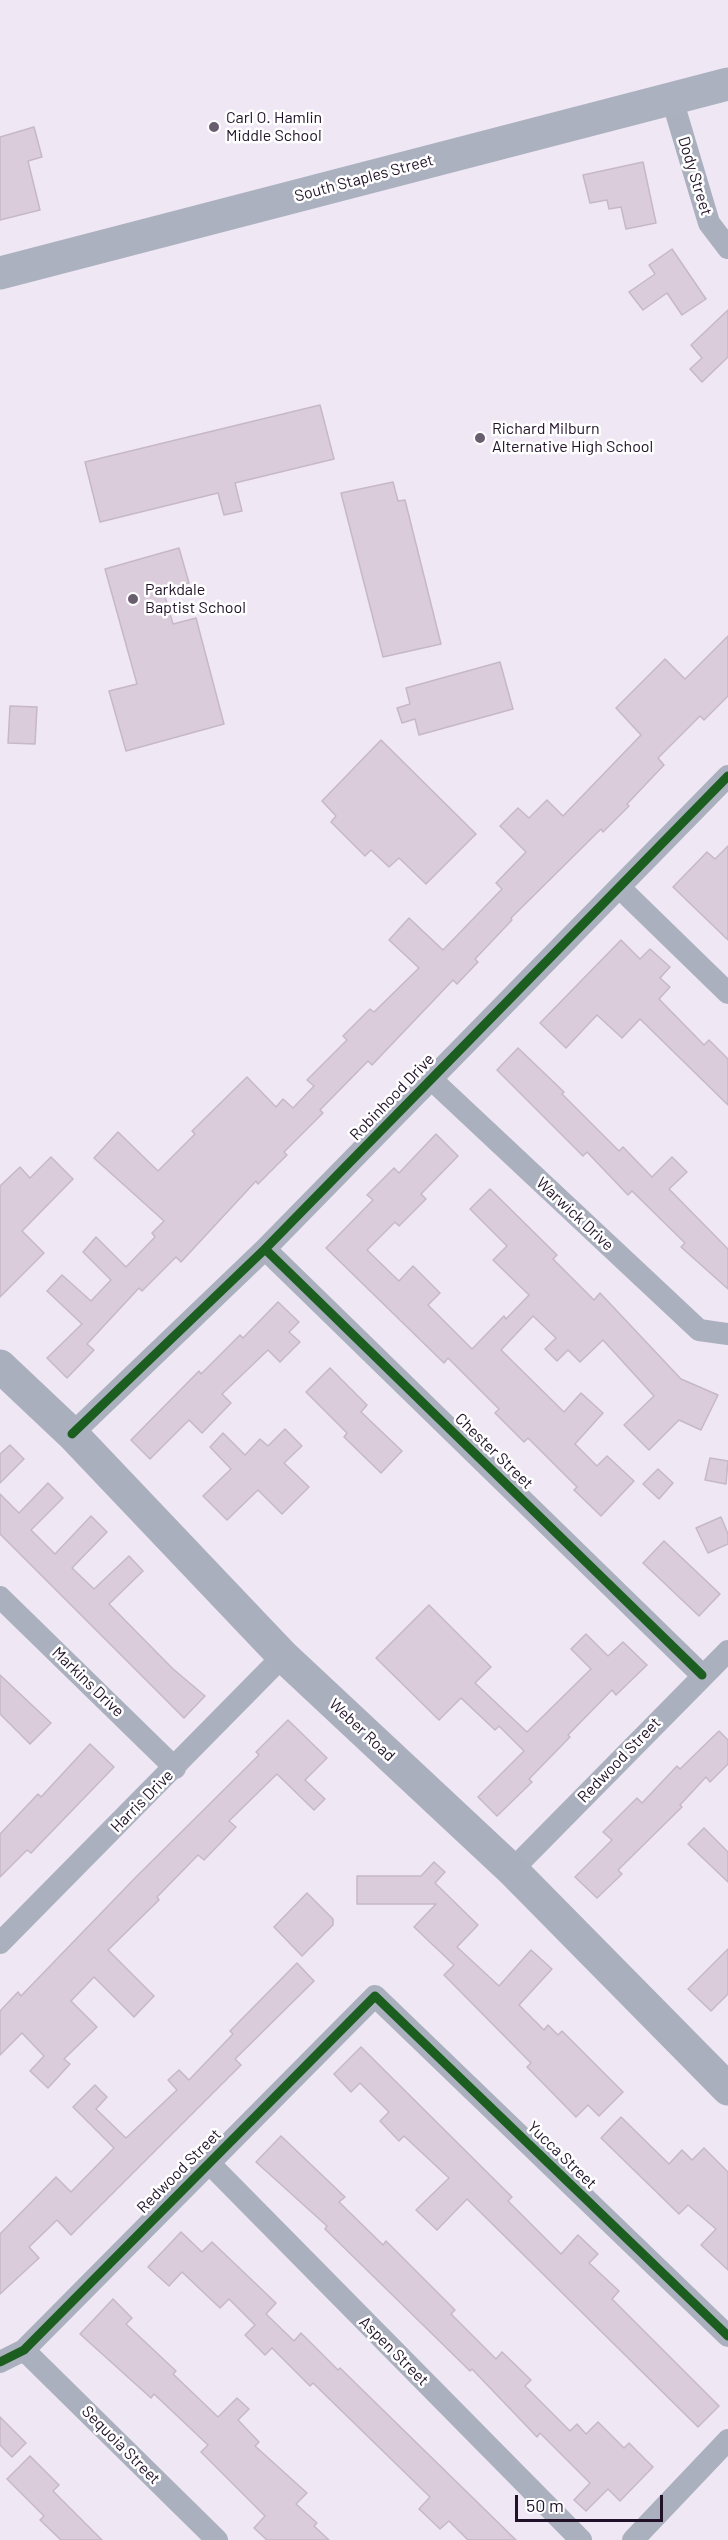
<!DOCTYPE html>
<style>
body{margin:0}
#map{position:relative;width:728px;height:2540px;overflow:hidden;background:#f0e7f5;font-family:Barlow,sans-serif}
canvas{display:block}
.scale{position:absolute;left:515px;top:2495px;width:148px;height:27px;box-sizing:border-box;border:3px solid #211229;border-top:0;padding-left:8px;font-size:18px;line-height:21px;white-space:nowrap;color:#211229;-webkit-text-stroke:4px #fff;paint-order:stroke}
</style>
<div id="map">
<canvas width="728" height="2540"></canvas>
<div class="scale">50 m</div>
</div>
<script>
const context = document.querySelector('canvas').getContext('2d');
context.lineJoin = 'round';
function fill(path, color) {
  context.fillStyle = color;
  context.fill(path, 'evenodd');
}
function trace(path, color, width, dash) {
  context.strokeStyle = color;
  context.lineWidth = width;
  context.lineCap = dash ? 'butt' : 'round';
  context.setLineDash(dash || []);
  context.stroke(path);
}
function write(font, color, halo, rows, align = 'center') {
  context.font = font + ' Barlow,sans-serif';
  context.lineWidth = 5;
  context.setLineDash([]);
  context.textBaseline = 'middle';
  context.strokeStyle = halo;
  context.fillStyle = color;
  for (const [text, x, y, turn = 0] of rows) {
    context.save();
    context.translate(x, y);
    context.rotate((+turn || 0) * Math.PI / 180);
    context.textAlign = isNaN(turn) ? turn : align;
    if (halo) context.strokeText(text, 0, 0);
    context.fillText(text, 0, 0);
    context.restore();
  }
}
const building = new Path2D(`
 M34 127 42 157 28 161 40 210 0 220V137Z
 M643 162 656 223 626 229 621 207 609 209 607 200 590 203 583 175Z
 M672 249 706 299 682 315 667 293 643 310 629 292 655 274 649 265Z
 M728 310V357L702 382 690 369 702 358 691 345Z
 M320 405 334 459 235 483 242 511 224 515 218 493 100 522 85 462Z
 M393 482 398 501 405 500 441 644 383 657 341 493Z
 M179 548 189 583 163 590 173 624 196 618 224 724 126 751 109 691 137 684 105 569Z
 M728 636V696L704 720 700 716 658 758 664 765 627 804 629 806 603 832 601 829 511 918 512 920 475 959 478 962 457 984 453 980 372 1065 368 1061 320 1110 323 1113 284 1152 287 1155 258 1184 256 1181 181 1262 176 1257 142 1291 139 1288 87 1344 94 1350 67 1378 47 1358 82 1324 47 1291 62 1275 91 1301 111 1280 83 1252 96 1237 126 1267 155 1237 152 1233 164 1221 94 1158 118 1132 158 1171 195 1134 192 1131 247 1077 276 1107 283 1099 293 1108 314 1086 307 1080 347 1040 343 1036 370 1009 374 1012 419 968 389 940 409 918 443 950 502 889 496 883 526 852 500 826 518 808 529 818 547 800 563 816 641 735 616 708 665 659 685 679Z
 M500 662 513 709 419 735 415 719 402 723 397 708 410 704 406 688Z
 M10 706 37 707 35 744 8 743Z
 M381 740 476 834 426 884 399 858 389 867 371 850 365 856 331 822 336 816 322 801Z
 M728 846V940L673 887 707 852 715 859Z
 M621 940 640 959 650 949 670 967 660 978 670 987 659 999 704 1045 709 1040 728 1059V1105L640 1019 622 1038 597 1015 566 1048 540 1023Z
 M518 1048 564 1092 562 1094 619 1151 623 1147 652 1177 672 1157 687 1172 669 1189 728 1249V1289L681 1247 685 1243 632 1191 628 1195 587 1152 583 1156 497 1070Z
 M436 1134 458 1156 421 1194 426 1199 399 1226 395 1222 367 1250 399 1281 413 1266 440 1293 428 1305 472 1349 504 1316 506 1319 529 1295 493 1260 507 1246 470 1209 490 1189 557 1255 553 1259 594 1300 600 1293 681 1379 718 1395 701 1430 679 1420 649 1450 624 1425 654 1396 603 1340 580 1362 568 1350 557 1361 545 1349 556 1338 533 1316 501 1350 564 1412 581 1393 603 1413 575 1444 597 1466 607 1456 634 1481 601 1516 574 1490 577 1487 528 1438 524 1442 495 1413 499 1409 448 1358 444 1363 326 1248 373 1200 367 1195 394 1168 399 1173Z
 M51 1157 73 1179 22 1231 44 1253 0 1297V1186L20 1167 30 1178Z
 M278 1302 299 1322 289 1332 300 1342 280 1362 268 1350 222 1394 231 1403 202 1433 189 1420 150 1459 131 1440 199 1371 201 1374 240 1335 243 1338Z
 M330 1368 367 1405 361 1412 402 1451 381 1473 344 1437 347 1433 306 1392Z
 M285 1429 302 1446 284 1463 309 1487 282 1514 258 1490 227 1520 203 1496 231 1469 210 1447 223 1433 245 1455 260 1439 268 1446Z
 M10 1445 24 1459 0 1483V1454Z
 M710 1458 728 1461 726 1484 705 1480Z
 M658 1469 673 1483 659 1499 643 1484Z
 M48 1483 63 1498 31 1530 55 1554 91 1516 107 1532 72 1568 94 1589 129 1556 143 1571 109 1604 172 1668 205 1696 184 1718 0 1534V1494L19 1513Z
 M721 1517 728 1534V1544L708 1553 696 1528Z
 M664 1541 720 1594 699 1616 643 1563Z
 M429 1605 491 1667 475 1683 527 1732 591 1669 571 1649 586 1634 608 1656 623 1642 647 1665 616 1695 612 1690 568 1735 570 1737 529 1779 532 1782 497 1816 478 1797 524 1751 499 1726 495 1730 461 1698 439 1720 376 1658Z
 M0 1675 51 1723 30 1744 0 1714Z
 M288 1720 327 1758 305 1780 325 1799 314 1810 277 1774 229 1821 236 1827 204 1860 198 1855 157 1897 159 1900 108 1950 154 1996 134 2017 94 1977 71 2001 97 2027 64 2059 70 2064 48 2088 30 2071 44 2056 22 2033 0 2055V2011L18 1992 21 1996 136 1877 259 1755 256 1752Z
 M719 1731 728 1740V1764L710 1782 706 1777 680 1805 682 1807 618 1870 622 1874 597 1898 575 1877 612 1840 603 1832 637 1798 642 1803 677 1766 680 1769Z
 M90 1744 114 1767 31 1853 27 1850 0 1877V1834L38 1794 41 1797Z
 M704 1828 728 1852V1882L688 1844Z
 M434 1862 445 1872 435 1883 478 1925 457 1947 499 1986 531 1950 552 1969 519 2005 544 2030 548 2025 558 2035 562 2031 623 2092 599 2116 588 2105 576 2117 527 2067 531 2063 444 1975 454 1965 414 1927 436 1904H357V1876H421Z
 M307 1893 333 1919V1925L302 1956 274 1927Z
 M728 1949V1994L711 2011 688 1989Z
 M297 1963 314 1981 235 2059 241 2065 71 2235 57 2220 29 2247 39 2258 0 2294V2234L56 2177 71 2192 114 2148 73 2107 95 2085 107 2097 96 2109 126 2138 177 2090 168 2080 179 2070 189 2080 233 2034 230 2031Z
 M361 2047 512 2197 508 2201 561 2254 578 2235 598 2254 589 2263 619 2291 612 2299 719 2406 698 2427 467 2199 437 2230 416 2210 449 2178 404 2136 399 2141 380 2121 389 2112 360 2083 351 2092 334 2074Z
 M621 2117 669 2164 682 2150 692 2160 704 2148 728 2172V2270L701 2245 716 2229 688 2205 679 2214 601 2138Z
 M281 2136 345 2197 339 2202 383 2245 386 2241 455 2310 451 2314 496 2359 502 2352 531 2380 525 2386 570 2431 577 2424 586 2434 598 2422 624 2448 629 2443 653 2467 620 2501 608 2489 586 2511 574 2500 590 2483 540 2433 537 2437 472 2369 470 2371 325 2229 327 2226 256 2162Z
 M181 2232 202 2252 212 2242 276 2303 266 2314 294 2341 301 2333 338 2370 340 2368 516 2540H468L449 2521 440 2529 419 2509 430 2497 313 2383 310 2386 272 2348 265 2355 245 2335 255 2325 229 2299 220 2308 182 2272 169 2286 148 2267Z
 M113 2299 132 2318 126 2324 176 2371 173 2374 218 2417 237 2398 249 2409 238 2420 259 2442 255 2446 307 2493 296 2504 317 2523 314 2526 329 2540H267L254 2528 265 2516 201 2452 208 2445 154 2394 151 2398 80 2334Z
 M0 2417 26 2443 12 2457 0 2445Z
 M30 2456 59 2485 53 2491 102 2540H61L40 2520 44 2516 7 2479Z`);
const street = new Path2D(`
 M672 99 709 223 728 248
 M620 888 728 993
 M430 1078 699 1330 728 1334
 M265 1249 702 1675
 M72 1434 265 1249 728 776
 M0 1597 175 1768
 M512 1870 728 1651
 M0 1943 283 1656
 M208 2162 581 2540
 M24 2350 217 2540
 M0 2362 24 2350 375 1996 728 2336
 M633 2540 728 2440`);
const secondary = new Path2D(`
 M0 1366 72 1434 283 1656 512 1870 728 2089`);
const primary = new Path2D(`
 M0 273 728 84`);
const cycleway = new Path2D(`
 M265 1249 702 1675
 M72 1434 265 1249 728 776
 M0 2362 24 2350 375 1996 728 2336`);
const markers = [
 [214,127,6,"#695d70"],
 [480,438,6,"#695d70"],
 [133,599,6,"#695d70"]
];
const poiNames = [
 ["Carl O. Hamlin",226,118],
 ["Middle School",226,136],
 ["Richard Milburn",492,429],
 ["Alternative High School",492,447],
 ["Parkdale",145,590],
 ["Baptist School",145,608]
];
const streetNames = [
 ["Dody Street",695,176,73],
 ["South Staples Street",364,178,-15],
 ["Robinhood Drive",392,1097,-46],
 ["Warwick Drive",575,1214,43],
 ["Chester Street",494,1451,44],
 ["Markins Drive",88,1682,44],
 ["Weber Road",362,1730,43],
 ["Redwood Street",619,1760,-46],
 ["Harris Drive",142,1801,-45],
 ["Yucca Street",562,2155,44],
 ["Redwood Street",179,2171,-45],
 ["Aspen Street",394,2351,45],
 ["Sequoia Street",121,2445,45]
];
fill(building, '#daccdb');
trace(building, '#c6b8c7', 1.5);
trace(street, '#aab0be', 22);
trace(secondary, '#aaafbe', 33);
trace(primary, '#acb1c0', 33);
trace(cycleway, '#1b5e20', 9);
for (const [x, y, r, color] of markers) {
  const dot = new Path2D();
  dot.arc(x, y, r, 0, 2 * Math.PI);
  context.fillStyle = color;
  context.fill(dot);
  trace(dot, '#fff', 2);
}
write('16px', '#211229', '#fff', poiNames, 'left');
write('16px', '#211229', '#fff', streetNames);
</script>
